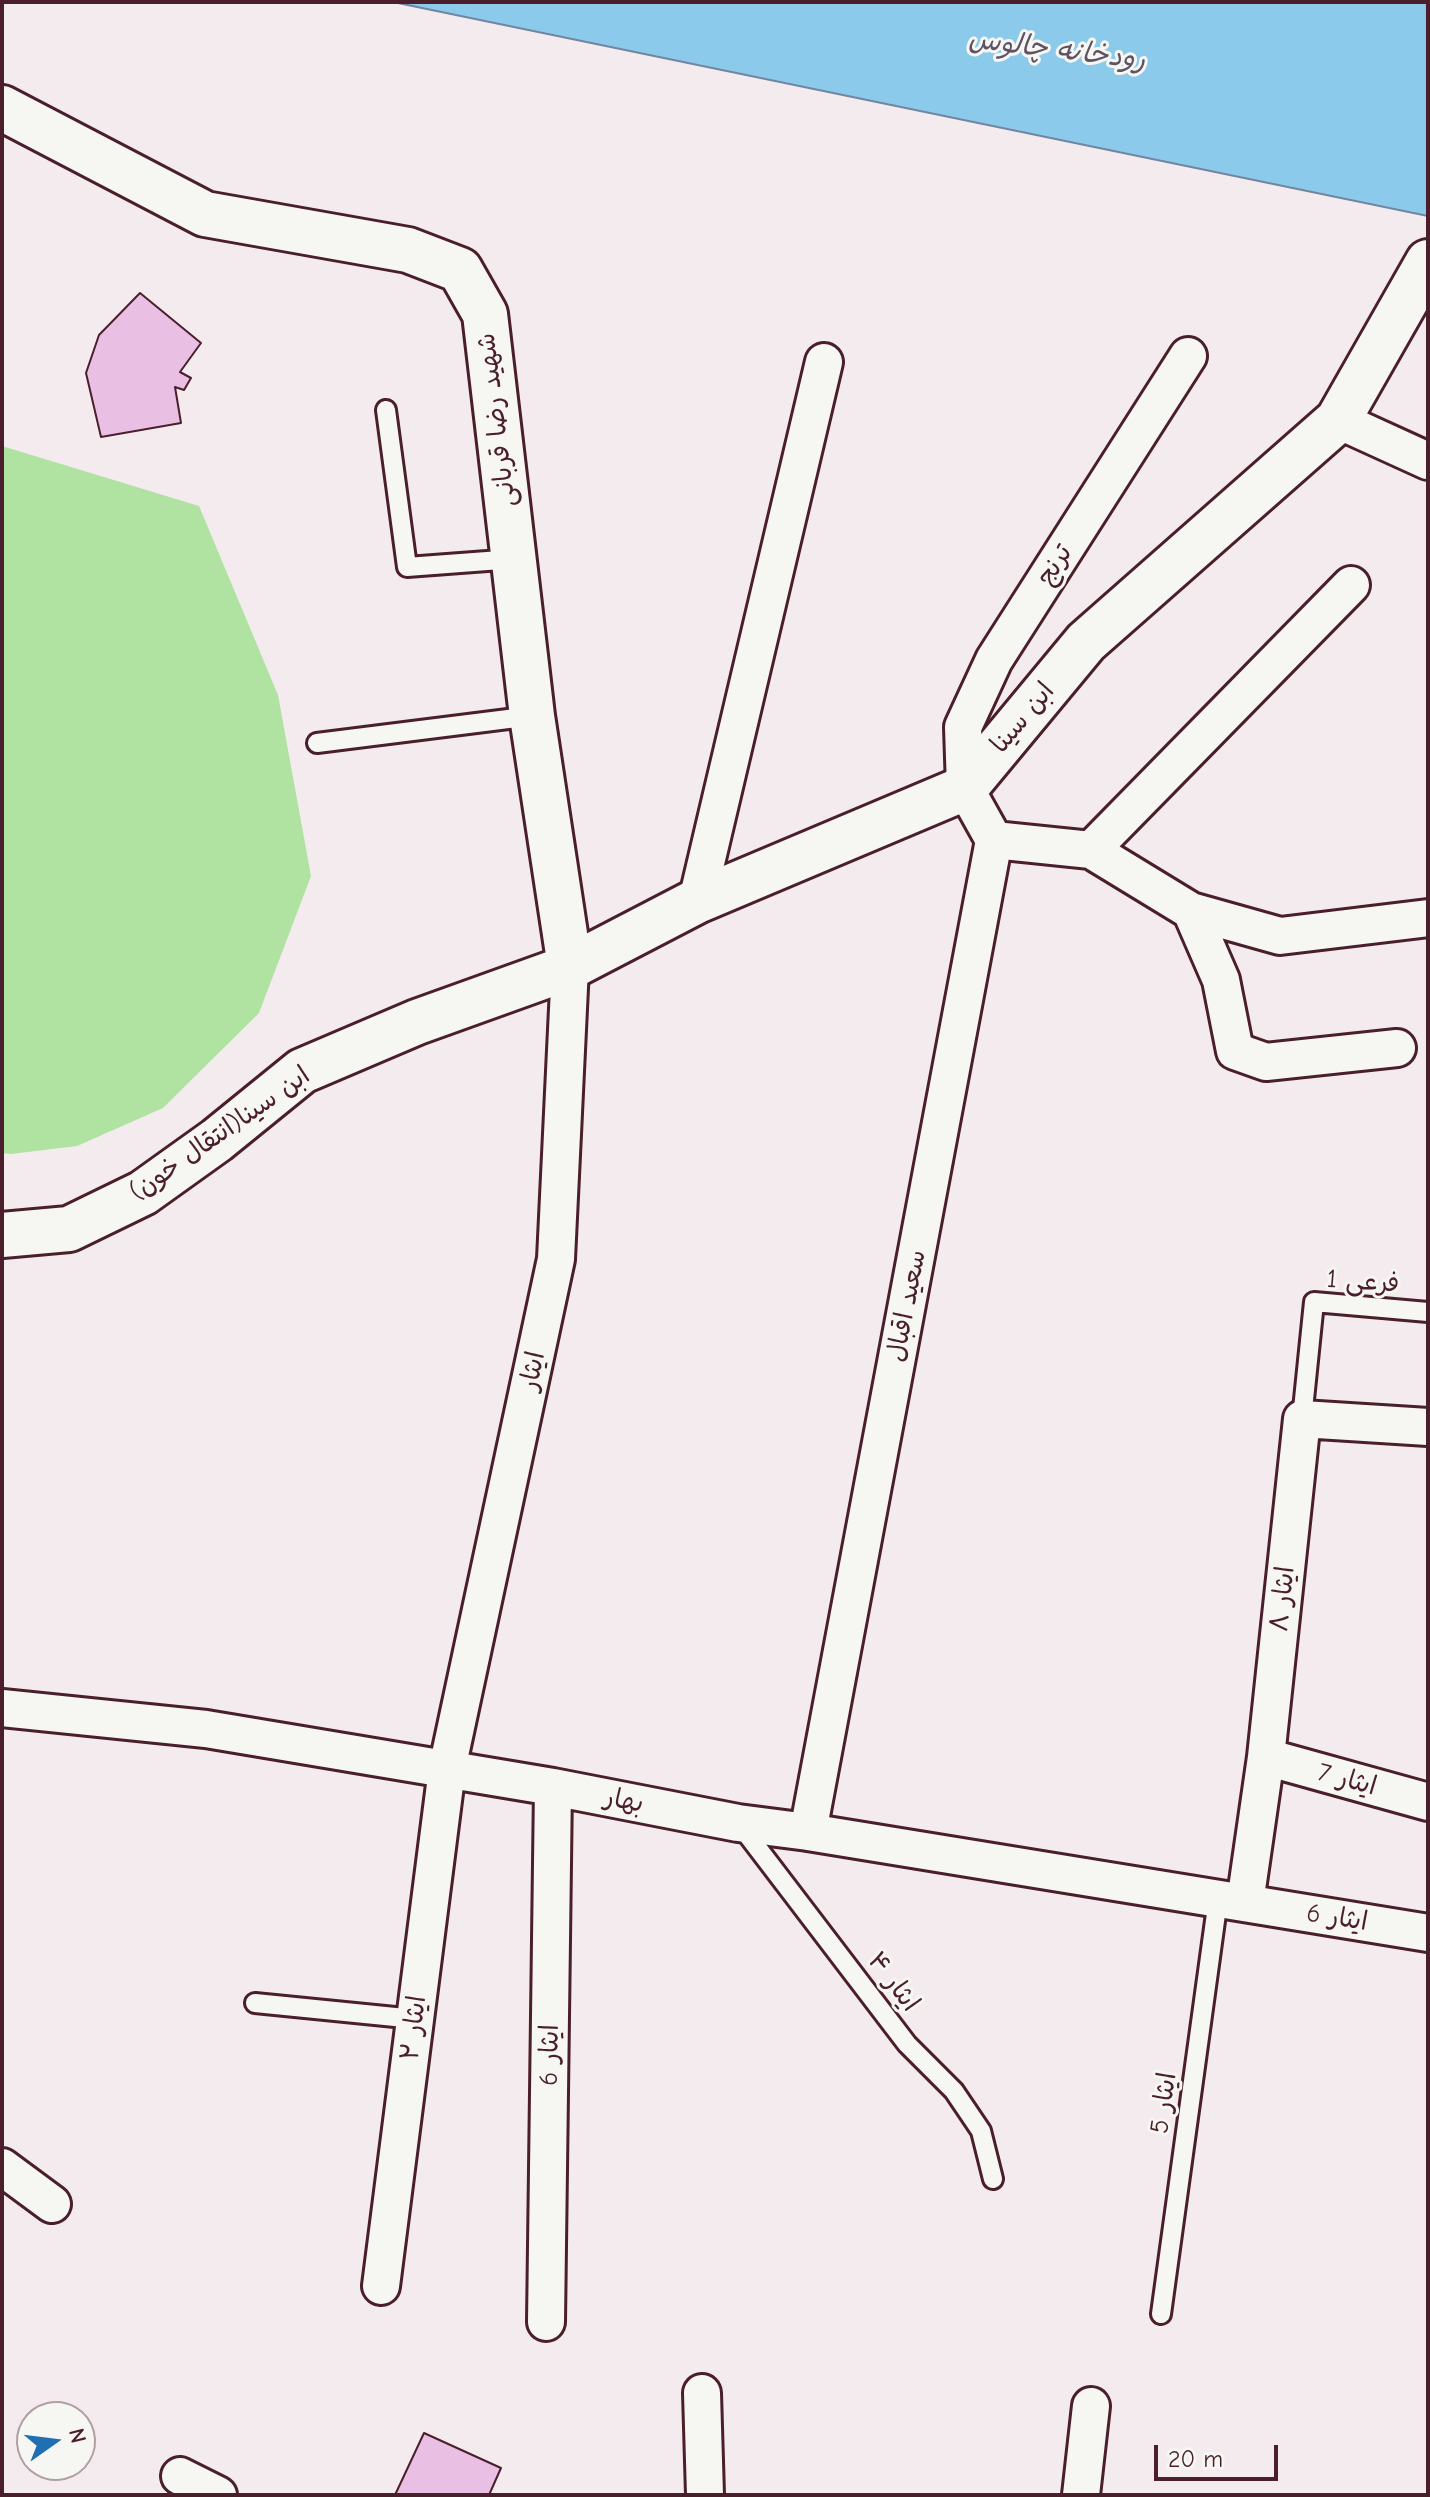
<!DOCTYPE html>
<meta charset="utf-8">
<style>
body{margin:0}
#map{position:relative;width:1430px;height:2497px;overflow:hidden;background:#f4ebef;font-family:"Comic Neue",sans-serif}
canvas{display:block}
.frame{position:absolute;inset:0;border:4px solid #4a1f2b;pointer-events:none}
.north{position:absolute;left:16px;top:2401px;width:80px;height:80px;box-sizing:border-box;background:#f6f6f2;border:2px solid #b1a0a2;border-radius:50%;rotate:76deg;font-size:22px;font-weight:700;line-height:32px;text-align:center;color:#4a1f2b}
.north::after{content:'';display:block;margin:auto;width:28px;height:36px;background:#1f6fb2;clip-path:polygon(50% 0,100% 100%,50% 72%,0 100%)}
.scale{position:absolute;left:1154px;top:2445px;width:124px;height:36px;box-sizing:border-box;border:4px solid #4a1f2b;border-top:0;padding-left:10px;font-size:24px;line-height:28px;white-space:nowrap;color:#4a1f2b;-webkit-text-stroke:6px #f6f6f2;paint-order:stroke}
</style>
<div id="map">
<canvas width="1430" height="2497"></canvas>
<div class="frame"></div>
<div class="north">N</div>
<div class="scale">20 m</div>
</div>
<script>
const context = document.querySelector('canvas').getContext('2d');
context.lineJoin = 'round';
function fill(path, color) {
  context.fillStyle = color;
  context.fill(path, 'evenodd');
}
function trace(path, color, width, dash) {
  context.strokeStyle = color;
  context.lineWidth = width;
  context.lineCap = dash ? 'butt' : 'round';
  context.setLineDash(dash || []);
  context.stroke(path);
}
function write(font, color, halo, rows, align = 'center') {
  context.font = font + ' "Comic Neue","Playpen Sans Arabic",sans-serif';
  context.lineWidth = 6;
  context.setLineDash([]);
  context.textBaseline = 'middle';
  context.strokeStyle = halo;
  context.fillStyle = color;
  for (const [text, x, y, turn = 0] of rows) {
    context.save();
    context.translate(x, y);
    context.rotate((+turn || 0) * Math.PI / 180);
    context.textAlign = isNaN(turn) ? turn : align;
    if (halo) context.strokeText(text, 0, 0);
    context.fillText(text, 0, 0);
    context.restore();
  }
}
const green = new Path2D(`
 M2 446 199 506 278 695 311 876 259 1013 163 1108 77 1146 11 1154 2 1153Z`);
const water = new Path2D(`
 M393 2H1428V216Z`);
const building = new Path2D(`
 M140 293 201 343 180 372 191 378 184 390 175 387 181 423 101 437 86 373 99 335Z
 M424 2433 501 2468 489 2495H395Z`);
const lane = new Path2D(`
 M386 410 407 567 514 559
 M317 743 532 716
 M1302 1419 1314 1302 1428 1312
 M740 1825 907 2044 954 2091 981 2131 993 2179
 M255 2003 415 2019
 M1161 2314 1218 1899`);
const street = new Path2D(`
 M1338 420 1428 461
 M994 840 1091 850 1191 911 1280 936 1428 918
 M1091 850 1351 585
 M697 901 824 362
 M1191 911 1221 980 1235 1051 1266 1062 1397 1048
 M2 1708 206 1729 553 1787 738 1823 808 1832 1428 1933
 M1266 1757 1428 1802
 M808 1832 994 840 965 788 963 727 994 660 1188 356
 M1245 1903 1266 1757 1302 1419 1428 1427
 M2 2167 52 2204
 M381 2286 447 1769 556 1259 570 967
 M546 2322 553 1787
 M702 2393 705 2495
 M180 2476 218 2495
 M1081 2495 1091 2406`);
const secondary = new Path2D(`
 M2 108 205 214 408 250 460 270 485 314 532 716 570 967
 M2 1235 69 1229 143 1193 217 1140 302 1071 417 1022 570 967 697 901 965 788 1086 642 1338 420 1428 262`);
const streetNames = [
 ["شهید رضا قربانی",497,420,-97],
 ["ترنج",1055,565,-57],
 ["ابن سینا",1023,718,-50],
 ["ابن سینا(انتقال خون)",220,1134,-35],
 ["فرعی 1",1363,1282,4],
 ["سعید اقبال",907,1306,-79],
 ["ایثار",533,1371,-78],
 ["ایثار ۸",1283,1599,-84],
 ["ایثار 7",1347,1780,15],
 ["بهار",624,1801,11],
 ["ایثار 6",1337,1918,9],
 ["ایثار ۴",893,1982,53],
 ["ایثار ۲",414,2028,-83],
 ["ایثار 6",550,2055,-89],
 ["ایثار 5",1164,2103,-82]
];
const waterNames = [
 ["رودخانه چالوس",1057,50,7]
];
fill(green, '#b0e2a2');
fill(water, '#8ccaec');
trace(water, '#72869f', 2);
fill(building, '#eabfe4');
trace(building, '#4a1f2b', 2);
trace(lane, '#4a1f2b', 24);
trace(street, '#4a1f2b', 42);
trace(secondary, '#4a1f2b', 50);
trace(lane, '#f6f6f2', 18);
trace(street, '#f6f6f2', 36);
trace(secondary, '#f6f6f2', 44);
write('26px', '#4a1f2b', '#f6f6f2', streetNames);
write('italic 28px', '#5e5265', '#f6f6f2', waterNames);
</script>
